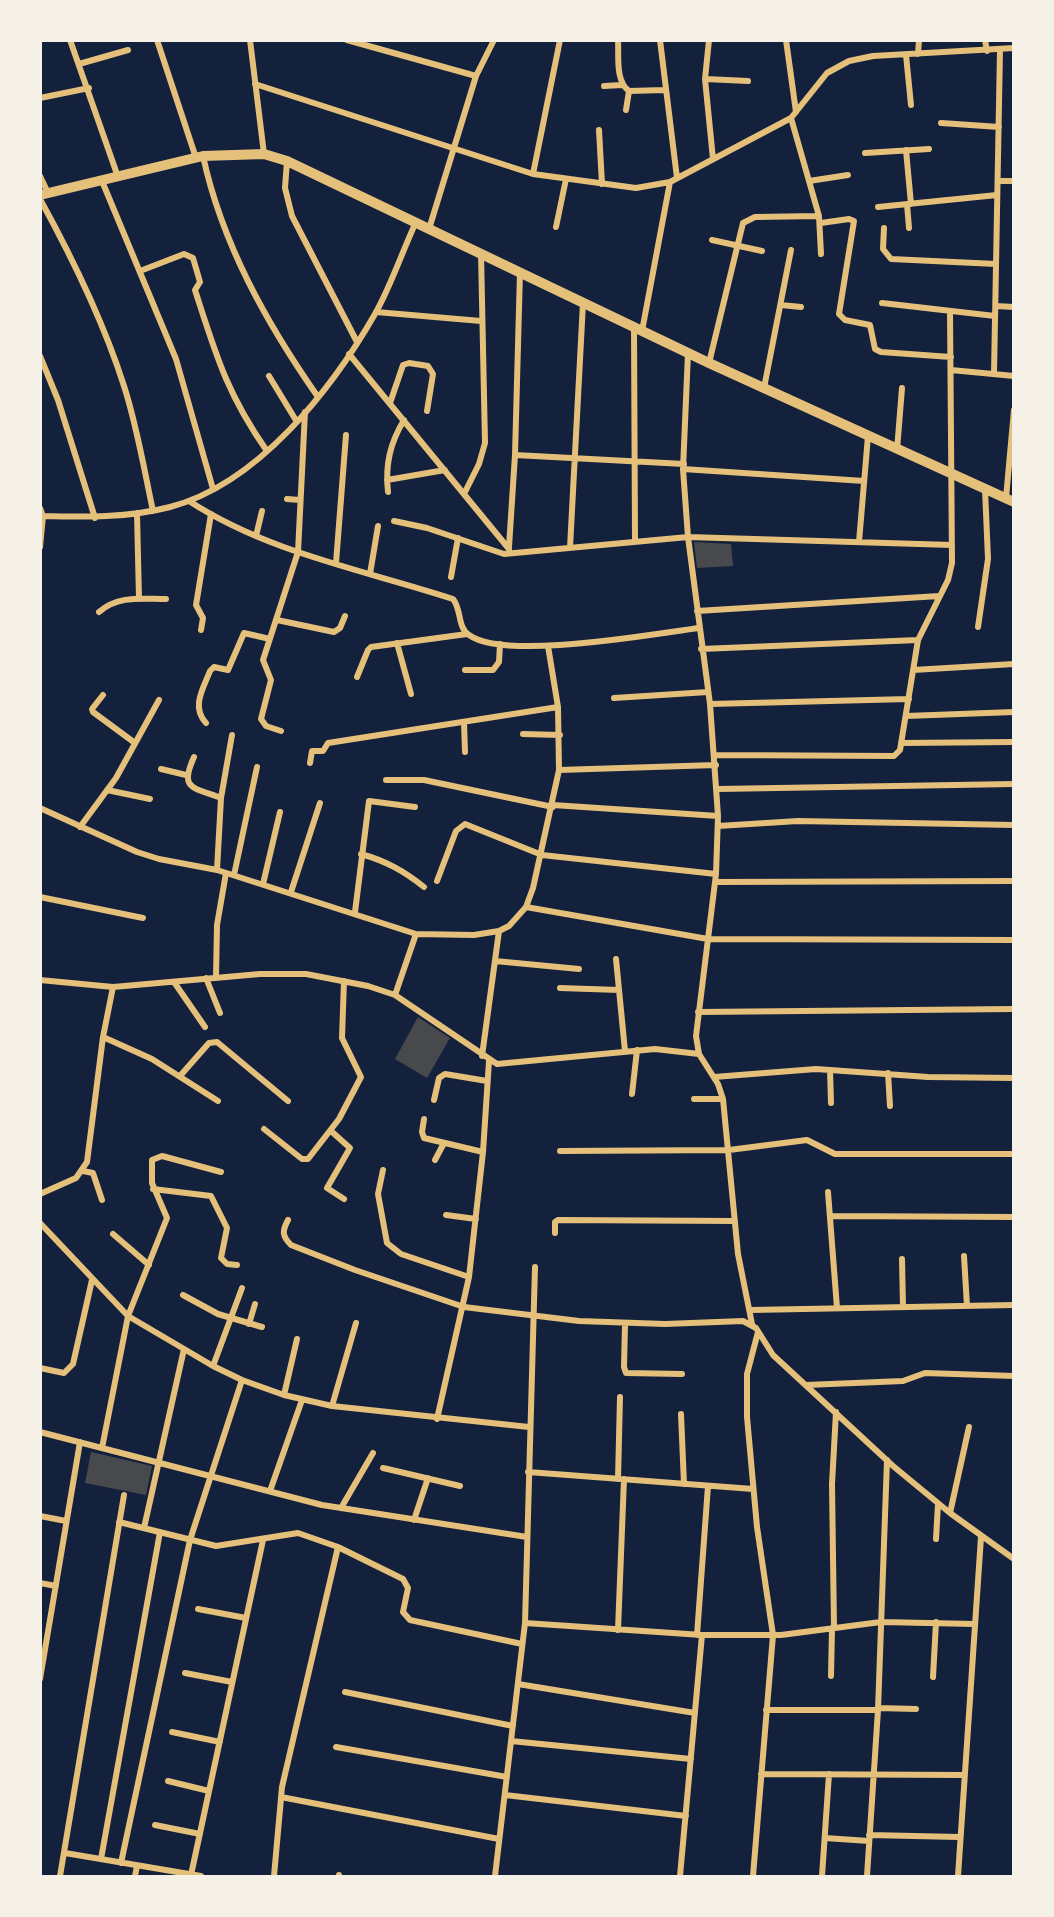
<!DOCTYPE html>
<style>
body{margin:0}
#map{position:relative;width:1054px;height:1917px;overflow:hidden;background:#14213d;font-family:"Golos Text",sans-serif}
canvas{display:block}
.frame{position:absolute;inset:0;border:42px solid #f6f1e7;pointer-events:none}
</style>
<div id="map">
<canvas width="1054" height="1917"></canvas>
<div class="frame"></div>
</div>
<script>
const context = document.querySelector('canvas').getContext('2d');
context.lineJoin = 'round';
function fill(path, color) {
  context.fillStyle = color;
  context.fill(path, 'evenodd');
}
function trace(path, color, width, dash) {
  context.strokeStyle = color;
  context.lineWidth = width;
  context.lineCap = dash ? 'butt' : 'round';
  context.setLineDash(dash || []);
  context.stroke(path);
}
const building = new Path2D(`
 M694 542 731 544 733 566 697 568Z
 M418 1017 450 1038 427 1078 395 1059Z
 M91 1452 152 1466 146 1495 85 1483Z`);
const minor = new Path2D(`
 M70 40 118 177
 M157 40 196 158
 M250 40 264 154
 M347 40 476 76
 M618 40C619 56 615 81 629 91L665 90
 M660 40 677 178
 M709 40 705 79 713 159
 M786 40 796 112
 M985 40 987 51
 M918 54 919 40
 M906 55 911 105
 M79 64 128 50
 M705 79 748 81
 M255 84 533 174 636 188 670 182 791 118 827 73 849 61 873 56 1014 48
 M604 86 622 85
 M40 98 89 88
 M626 110 629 91
 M791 118 819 216 821 254
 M941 123 999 127
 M599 130 602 184
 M906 150 911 204
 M865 153 929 149
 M203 156C222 244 267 324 318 397
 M287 161 285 188 292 216 357 342
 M533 174 560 40
 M40 176 48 193
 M102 181 176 359 213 489
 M809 181 848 175
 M998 181H1014
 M40 199C73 259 103 320 124 386 137 426 144 469 153 511
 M907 204 909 228
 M878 207 997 195
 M821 223 849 219 854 221 839 314 845 320 870 325 875 349 881 352 951 357
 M556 227 566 179
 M884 228 883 249 891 259 996 264
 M429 229 476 76 494 40
 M712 240 762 251
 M140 271 184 254 193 258 200 282 195 290C216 355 227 394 267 451
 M882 303 995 316
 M781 305 801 307
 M996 306 1014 307
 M376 312 481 321
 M634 327 635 542
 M642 331 670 182
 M688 353 683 469 688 537 710 704 718 816 716 874 696 1036 699 1054 718 1084 723 1099 738 1254 752 1324
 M349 354 509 549
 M40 356 58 400 95 518
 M709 363 743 223 755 217 819 216
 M951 370 1014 376
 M994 374 1000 50
 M269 376 297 422
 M764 388 791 250
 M390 403 403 365 409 363 428 366 433 374 427 411
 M897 450 902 388
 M515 455 684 464
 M683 469 864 481
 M387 480 445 470
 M388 492C385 465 390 443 404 420
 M464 494 479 464 485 443 481 253
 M1006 498 1014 410
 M287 499 300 500
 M189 501C269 553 364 570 453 599 462 610 457 627 469 635 505 661 652 634 699 628
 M40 508 43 516 40 547
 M137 513 139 599
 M43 516C85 517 128 518 170 507 258 484 332 389 375 314 391 286 402 252 416 222
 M394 521 427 528 504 554 688 537 952 545
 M256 536 262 511
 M859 542 868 436
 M509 547 515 455 520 272
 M570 548 583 303
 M336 563 346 435
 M370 574 378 526
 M451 577 458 538
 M697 611 939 596
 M99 612C118 595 142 599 166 599
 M277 620 334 632 340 628 345 616
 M978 627 988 559 985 489
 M201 630 203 618 196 605 211 514
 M397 643 411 694
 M701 649 918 640
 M465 670H493L499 662 500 644
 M913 670 1014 664
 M357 677 368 650 371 647 467 634
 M103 695 92 709 93 712 135 743
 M614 698 708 692
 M710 704 909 699
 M906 716 1014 712
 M464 722 465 752
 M206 723C191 707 203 689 210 671L214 667 228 670 244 633 270 639
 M281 731 266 726 261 719 271 680 263 660 298 552 305 412
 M523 734 560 735
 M901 743 1014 742
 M715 755 894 756 900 750 918 640 948 580 952 563 950 311
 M194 757C179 790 193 787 221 798
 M310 763 312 751H323L328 743 558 707
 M161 769 186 775
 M559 770 716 765
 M386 780H424L553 807
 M718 789 1014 784
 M107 790 150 799
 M553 805 718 816
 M40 808 137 852 159 859 217 870 416 934 474 935 499 931 509 926 526 907 533 888 559 770 558 707 548 646
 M718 826 798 821 1014 825
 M80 827 116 778 159 700
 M361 854C386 861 404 871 424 887
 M217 870 221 798 232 735
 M234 875 257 767
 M437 881 456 831 465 824 542 855 716 874
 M715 882 1014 881
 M263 884 280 812
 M291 892 320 803
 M40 897 143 918
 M526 907 708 939 1014 940
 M355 912 369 801 415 807
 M616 959 625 1051
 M495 961 579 969
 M216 977 217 925 226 873
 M206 978 220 1013
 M40 980 113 987 260 974H306L368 986 395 995 497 1064 655 1049 699 1054
 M174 982 205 1027
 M560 988 619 990
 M395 995 416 934
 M698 1012 1014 1009
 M103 1037 152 1059 218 1101
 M482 1056 499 931
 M830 1070 831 1103
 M888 1073 890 1106
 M180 1076 209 1043 217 1042 288 1101
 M714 1077 816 1069 928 1077 1014 1078
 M632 1094 637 1050
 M694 1099H723
 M434 1100 439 1078 445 1074 487 1081
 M424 1119 422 1132 424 1138 483 1152
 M264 1129 302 1159H308L339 1119 361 1077 342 1038 344 981
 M331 1131 350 1148 327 1188 344 1199
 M560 1151 729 1150 807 1140 835 1154H1014
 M435 1160 444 1143
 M383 1170 378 1194 387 1243 401 1254 469 1277
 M83 1171 93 1173 102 1200
 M153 1189 211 1196 227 1228 221 1258 227 1264 237 1265
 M828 1192 837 1308
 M40 1194 76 1178 87 1162 103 1037 113 987
 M446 1215 476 1219
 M830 1216 1014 1217
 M288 1220C282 1231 282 1236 291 1245L355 1270 464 1307 579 1321 665 1324 743 1321 756 1328 773 1355 893 1466 950 1513 1014 1559
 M40 1223 128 1316 213 1366 242 1380 284 1395 332 1406 529 1427
 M555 1233V1222L558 1220 735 1221
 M113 1234 149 1265
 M964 1256 967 1306
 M902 1259 903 1307
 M183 1295 218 1314 262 1327
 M751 1310 1014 1305
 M249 1324 255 1304
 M625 1324 624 1367 626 1373 682 1374
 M213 1366 242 1288
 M40 1368 64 1373 73 1364 92 1280
 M806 1385 903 1381 925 1373 1014 1376
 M284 1395 297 1339
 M332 1406 356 1323
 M681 1414 684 1484
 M437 1419 469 1277 483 1152 489 1061
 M40 1432 322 1505 527 1537
 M102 1448 128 1316 167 1218 152 1183V1160L162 1156 221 1172
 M383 1468 460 1486
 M528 1472 753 1489
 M618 1479 620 1397
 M270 1491 302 1400
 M341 1508 373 1453
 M950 1513 969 1427
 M40 1516 66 1521
 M414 1520 428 1478
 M119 1522 216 1546 298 1533 338 1547 403 1579 408 1588 403 1612 410 1620 522 1644
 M144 1528 184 1349
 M936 1539 938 1504
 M40 1583 56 1586
 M198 1609 246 1618
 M525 1623 702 1635H781L881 1622 974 1624
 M834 1628 832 1484 836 1412
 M618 1630 624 1479
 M697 1635 708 1486
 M185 1673 232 1682
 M831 1676 832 1628
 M933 1677 936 1622
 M40 1679 80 1442
 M518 1684 695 1713
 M345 1692 513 1726
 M878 1708 916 1709
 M766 1710H878
 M172 1732 220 1742
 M511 1741 691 1759
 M336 1747 507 1777
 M761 1774 964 1775
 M168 1781 209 1791
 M505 1795 686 1816
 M281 1797 499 1839
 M155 1825 200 1834
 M869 1835 959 1837
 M825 1838 869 1841
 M65 1853 201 1876
 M101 1859 160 1532
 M121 1863 190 1540 242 1380
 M191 1875 263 1540
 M60 1876 124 1495
 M135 1876 137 1866
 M274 1876 282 1787 338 1547
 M339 1876V1875
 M495 1876 525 1623 535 1267
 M680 1876 702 1635
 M753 1876 773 1635 757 1527 747 1417V1374L758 1332
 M822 1876 829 1774
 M867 1876 878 1710 887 1460
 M958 1876 981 1537`);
const tertiary = new Path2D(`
 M40 195 203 156 264 154 287 161 709 363 1014 502`);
fill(building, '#48494c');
trace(minor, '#e5c07b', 6);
trace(tertiary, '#e5c07b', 10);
</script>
